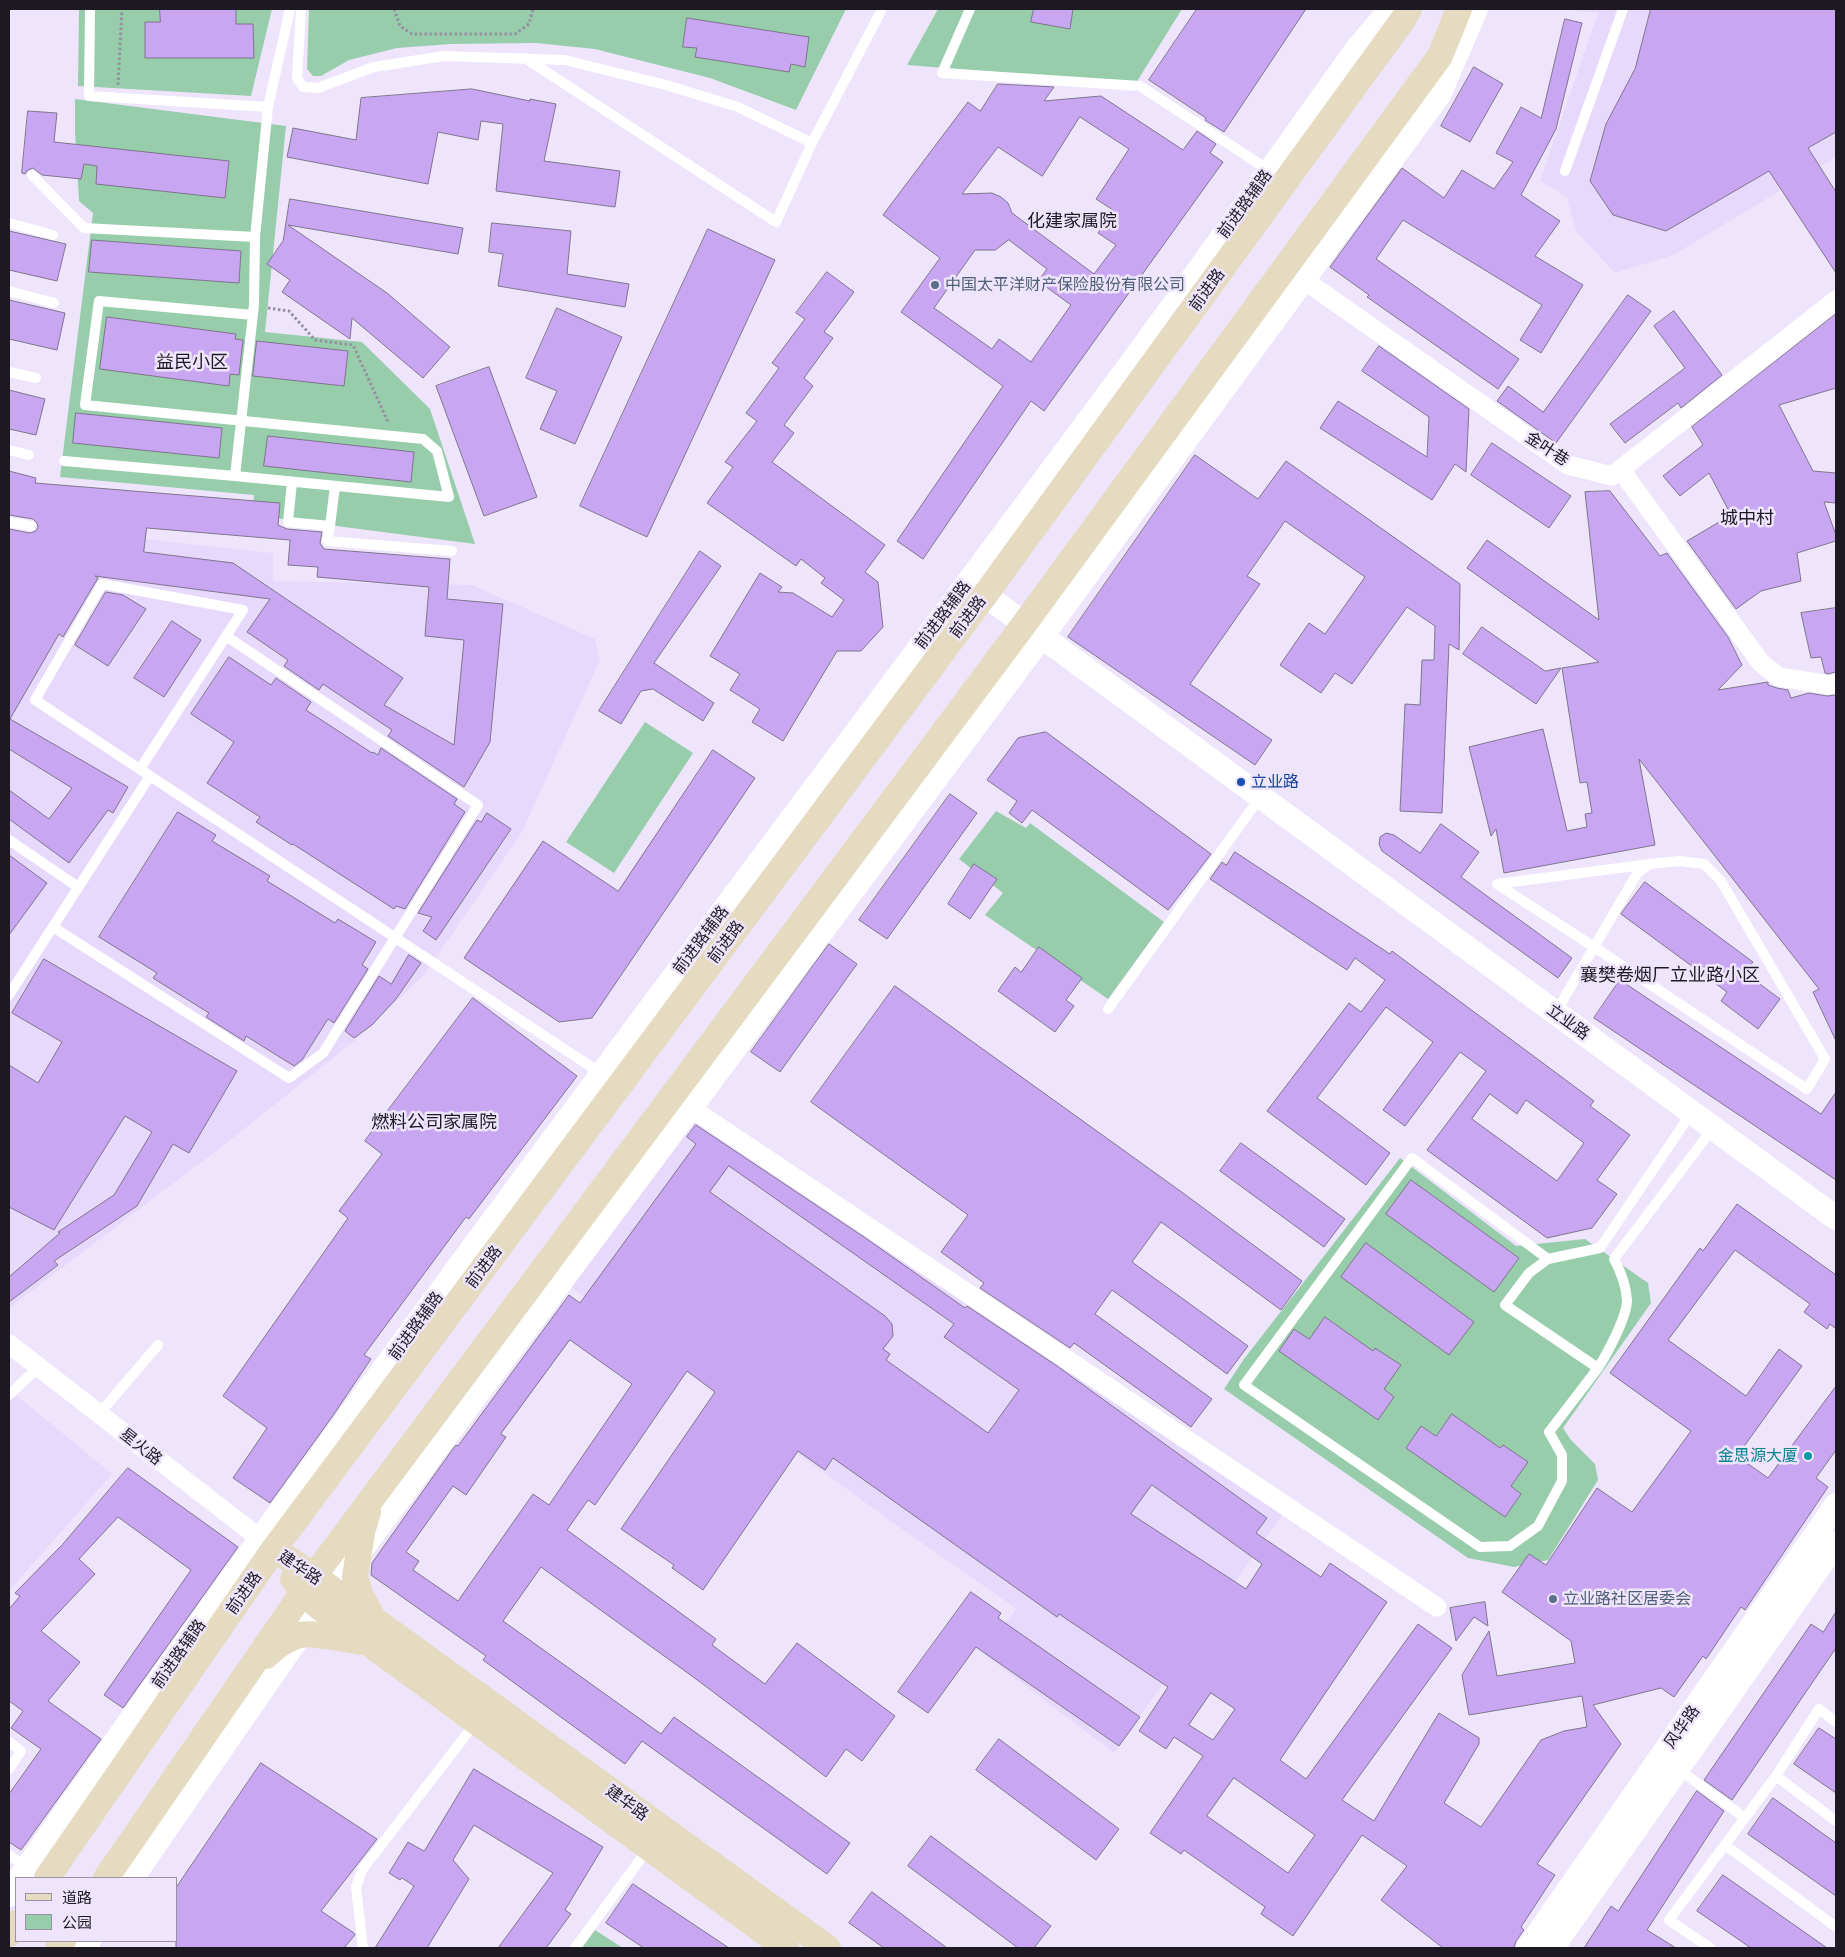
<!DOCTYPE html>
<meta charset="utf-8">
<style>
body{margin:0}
#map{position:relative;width:1845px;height:1957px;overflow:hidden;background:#eee5fc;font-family:"Public Sans","Noto Sans SC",sans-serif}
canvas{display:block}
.frame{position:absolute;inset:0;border:10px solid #1d1922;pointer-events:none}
.legend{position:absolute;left:15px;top:1877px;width:162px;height:65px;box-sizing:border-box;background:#eee5fc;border:1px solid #9a93a5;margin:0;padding:6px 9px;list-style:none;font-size:15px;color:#1d1922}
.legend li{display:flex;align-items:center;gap:10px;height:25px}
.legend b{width:25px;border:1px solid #9a93a5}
</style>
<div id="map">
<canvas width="1845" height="1957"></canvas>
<div class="frame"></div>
<ul class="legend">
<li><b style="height:6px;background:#e4dbc1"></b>道路</li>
<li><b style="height:14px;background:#97cdab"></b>公园</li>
</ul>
</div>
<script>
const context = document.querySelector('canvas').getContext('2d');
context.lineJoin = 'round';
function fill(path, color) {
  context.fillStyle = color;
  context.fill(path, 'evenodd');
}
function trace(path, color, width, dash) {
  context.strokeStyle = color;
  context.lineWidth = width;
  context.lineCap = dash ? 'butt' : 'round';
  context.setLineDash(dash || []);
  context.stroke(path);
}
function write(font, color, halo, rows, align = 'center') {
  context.font = font + ' "Public Sans","Noto Sans SC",sans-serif';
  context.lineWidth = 5;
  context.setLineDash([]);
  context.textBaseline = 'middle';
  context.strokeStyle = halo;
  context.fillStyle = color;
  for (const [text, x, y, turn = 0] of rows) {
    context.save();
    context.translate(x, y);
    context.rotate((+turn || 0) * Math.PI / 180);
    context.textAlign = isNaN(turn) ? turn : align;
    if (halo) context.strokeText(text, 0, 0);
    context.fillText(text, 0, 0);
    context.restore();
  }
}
const built = new Path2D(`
 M1562 9H1836V157L1673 255 1615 273 1576 231 1567 197 1540 181 1598 13Z
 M71 531 273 553V581L472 585 595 639 600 660 522 832 424 975 352 1043 224 1145 9 1308V634Z
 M692 1119 1282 1515 1114 1753 980 1651 1017 1609 889 1520 571 1287Z
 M9 1389 112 1474 9 1591Z`);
const green = new Path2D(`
 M79 9H272L251 96 78 86Z
 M309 9H846L796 110 710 78 595 49 536 43 451 44 397 48 349 60 321 76H313L307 69Z
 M938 9H1182L1136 83 907 65Z
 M75 99 286 126 265 332 362 342 430 409 475 544 252 515 254 495 60 477 93 213 79 201 75 132Z
 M645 722 693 753 614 873 566 842Z
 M996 811 1026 828 1030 823 1164 922 1108 999 985 915 1003 893 959 859Z
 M1400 1158 1516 1246 1585 1239 1648 1283 1651 1303 1563 1428 1571 1440 1595 1464 1598 1480 1548 1560 1514 1567 1468 1558 1224 1389 1244 1359Z
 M595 1930 623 1948H582Z`);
const building = new Path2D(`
 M160 9H236V24H253L254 58H145V22H160Z
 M1034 9H1073L1070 29 1031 22Z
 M1197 9H1306L1224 132 1205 120 1206 118 1149 80Z
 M1651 9H1836V132L1808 148 1836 192V273L1769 171 1666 231 1613 215 1590 181 1606 124 1635 69Z
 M687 18 809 37 805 67 791 64 789 72 695 57 697 48 683 47Z
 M1565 19 1582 23 1556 129 1521 195 1560 221 1535 256 1583 285 1541 353 1520 340 1542 305 1403 220 1376 259 1519 359 1498 389 1367 297 1369 295 1330 267 1402 168 1444 198 1462 170 1494 189 1513 162 1496 153 1521 107 1541 118Z
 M1474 67 1503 84 1470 142 1441 126Z
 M998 84 1054 87 1044 101 1101 96 1183 150 1197 131 1216 144 1210 153 1223 162 1044 411 1031 401 923 559 897 541 1003 386 901 312 940 258 883 215 968 102 980 111ZM1080 117 1129 149 1096 199 1113 210 1098 233 1116 245 1094 274 1012 213 1008 203 1001 197 992 193 962 194 998 147 1042 176ZM1009 240 1047 269 1038 281 1071 305 1031 362 999 339 992 349 934 308 975 250H995Z
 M472 89 530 101V99L556 104 544 161 620 171 615 207 496 191 503 124 481 121 478 140 438 132 428 184 287 157 293 128 356 140 361 98Z
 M28 111 57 113 54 142 229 161 225 198 96 184 97 166 84 164 81 179 42 175 33 168 28 170 25 174 22 173Z
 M290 199 463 228 458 254 288 225 387 293 450 347 423 378 352 318 350 339 282 292 290 280 267 264 283 241Z
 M492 223 571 231 567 274 629 284 625 307 498 286 503 254 489 252Z
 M708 229 775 260 647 537 580 506Z
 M9 231 66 244 57 281 9 270Z
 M92 240 241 251 239 283 89 272Z
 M827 272 854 292 824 332 833 338 804 378 813 386 784 425 794 433 772 462 885 545 865 572 878 582 883 627 861 651H837L783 741 752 722 760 709 730 690 740 674 710 656 760 573 782 587 778 592 793 593 832 617 844 600 821 583 825 578 801 559 796 566 707 503 733 467 725 462 757 421 746 413 779 368 772 363 805 319 796 313Z
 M1628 295 1651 311 1556 443 1497 401 1508 386 1543 412Z
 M9 300 65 313 57 350 9 339Z
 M557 308 622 337 575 444 540 429 557 391 526 378Z
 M1674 311 1722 375 1681 408 1678 403 1625 443 1610 424 1685 368 1654 326Z
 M1836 314V388L1779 405 1813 471 1836 473V503L1824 502 1836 535V541L1797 553 1801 581 1761 591 1736 609 1687 541 1731 515 1709 473 1680 496 1663 476 1703 445 1692 427Z
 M107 317 236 334 235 339 243 340 239 375 230 374 229 386 100 369Z
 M257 341 348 351 344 386 253 376Z
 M1379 346 1469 409 1466 472 1455 464 1432 500 1320 428 1338 401 1427 457 1429 417 1362 371Z
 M489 367 537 497 484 516 436 386Z
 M9 390 45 399 36 435 9 429Z
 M76 413 222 428 219 458 73 443Z
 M268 436 414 452 411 482 264 466Z
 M1492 443 1571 496 1549 528 1471 475Z
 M1195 455 1258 499 1286 461 1460 584 1459 650 1449 644 1442 813 1400 811 1405 704 1420 705 1422 660H1434L1435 626 1407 607 1352 684 1335 673 1321 693 1280 665 1309 623 1325 634 1365 577 1285 521 1247 576 1260 584 1190 684 1272 740 1255 765 1068 637Z
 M9 471 36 478 35 483 280 503 278 525 287 529 322 532 320 543 324 549 450 559 447 599 503 604 490 742 464 787 388 736 392 730 323 684 319 690 284 666 288 660 247 632 270 599 95 576 98 578 63 637 59 634 10 719 128 787 113 813 108 810 69 863 9 819V790L49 819 72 788 9 749V529L30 533 36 531 38 527 37 523 33 519 9 515ZM147 528 290 540 288 565 318 567 317 577 429 587 425 636 464 640 454 745 384 705 403 678 233 563 144 552Z
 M1610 491 1660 556 1667 553 1728 637 1742 665 1718 690 1768 682V685L1777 688 1788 690 1791 698 1809 693 1827 696 1836 695V1041L1813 992 1819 989 1639 759 1655 845 1504 873 1496 829 1491 836 1469 747 1543 729 1567 831 1587 827 1585 814 1592 813 1587 782 1580 783 1562 668 1599 662 1467 568 1487 540 1599 620 1585 492Z
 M700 551 721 566 654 663 714 703 703 721 653 689 641 691 621 724 599 711Z
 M106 592 123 595 146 609 108 666 75 645Z
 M1836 608V672L1828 674 1825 673 1821 657 1811 658 1801 613Z
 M172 621 201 640 164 697 134 678Z
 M1482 627 1545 671 1561 668 1536 704 1463 654Z
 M229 657 271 685 276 678 311 702 306 710 372 753 373 752 378 755 381 748 457 799 454 804 465 812 405 909 396 906 394 909 293 844 292 845 256 822 260 817 207 783 234 742 191 714Z
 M1046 732 1211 854 1168 910 1032 810 1022 823 1009 813 1017 801 987 780 1018 738Z
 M713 750 755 778 592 1018 559 1022 464 958 543 841 618 891Z
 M950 794 977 813 887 939 859 920Z
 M178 812 216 835 212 841 270 876 267 881 335 923 338 919 376 942 362 965 368 969 334 1023 328 1019 302 1060 294 1066 246 1036 244 1041 206 1017 209 1013 153 978 157 973 99 937Z
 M487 813 511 829 436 940 423 931 432 917 418 913 477 820 481 822Z
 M1441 824 1479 852 1461 877 1572 958 1558 978 1382 851 1379 844 1380 837 1386 833 1394 835 1420 853Z
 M1235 852 1390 954 1392 951 1594 1101 1590 1106 1630 1135 1597 1180 1617 1194 1592 1228 1547 1238 1427 1150 1486 1071 1460 1052 1405 1126 1383 1110 1433 1042 1386 1007 1317 1098 1390 1153 1366 1185 1267 1111 1349 1003 1361 1012 1385 980 1355 958 1347 970 1210 879 1222 862 1226 865ZM1490 1094 1517 1114 1526 1100 1584 1143 1557 1181 1472 1119Z
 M9 855 47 883 9 935Z
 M974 864 997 879 970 919 948 904Z
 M1645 882 1753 962 1745 973 1780 999 1758 1029 1721 1001 1727 992 1621 914Z
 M829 944 857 964 780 1072 751 1052Z
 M1039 947 1082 978 1066 1000 1074 1006 1055 1032 998 991 1015 967 1021 972Z
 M409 955 421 963 396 999 372 1025 354 1038 345 1031 379 976 391 984Z
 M44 959 237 1071 189 1153 173 1144 137 1206 54 1261 58 1265 9 1302V1277L60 1233 58 1232 114 1195 152 1132 125 1116 54 1230 9 1207V1065L38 1083 62 1042 12 1013Z
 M1620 980 1821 1114 1836 1092V1180L1594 1018Z
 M895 986 1183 1193 1302 1281 1281 1310 1161 1222 1132 1262 1248 1346 1227 1374 1112 1290 1095 1314 1212 1399 1191 1427 1074 1343 1070 1348 980 1288 984 1283 941 1252 968 1215 811 1102Z
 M473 998 577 1076 469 1219 466 1217 364 1355 371 1359 332 1417 270 1503 233 1478 267 1428 223 1396 348 1218 339 1211 382 1154 365 1141Z
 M696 1125 864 1237 965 1308 967 1306 1057 1366 1267 1518 1256 1533 1321 1577 1330 1563 1387 1602 1280 1760 1306 1779 1418 1624 1452 1648 1342 1800 1374 1821 1439 1713 1479 1738V1744L1444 1803 1481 1827 1541 1740 1564 1731 1587 1727 1582 1696 1469 1715 1462 1675 1489 1631 1497 1676 1575 1663 1571 1641 1502 1592 1529 1554 1546 1565 1597 1488 1632 1512 1691 1431 1610 1373 1700 1248 1703 1251 1737 1204 1836 1275V1329L1830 1324 1827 1329 1804 1312 1810 1304 1735 1250 1668 1340 1746 1396 1779 1349 1802 1366 1737 1456 1768 1478 1836 1386V1450L1816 1478 1828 1487 1745 1610 1741 1607 1706 1659 1703 1656 1674 1697 1661 1688 1593 1705 1621 1744 1537 1864 1555 1875 1521 1927 1524 1930 1516 1941 1514 1948H1443L1381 1900 1407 1866 1362 1835 1293 1936 1261 1914 1265 1907 1184 1850 1181 1854 1150 1833 1203 1756 1174 1737 1166 1749 1139 1731 1168 1687 1059 1614 1057 1617 833 1458 825 1470 798 1451 703 1590 672 1568 674 1565 621 1529 715 1392 687 1371 595 1505 588 1500 567 1530 716 1639 712 1645 765 1684 797 1643 895 1716 862 1761 846 1749 826 1777 696 1679 541 1567 503 1621 661 1734 674 1717 850 1843 827 1874 642 1741 625 1764 483 1660 486 1656 371 1575 372 1563 452 1450 456 1445 458 1446 569 1295 580 1303 696 1144 687 1137ZM729 1166 954 1324 944 1337 1019 1390 988 1433 886 1360 890 1354 883 1349 893 1336 892 1324 885 1316 710 1192ZM570 1340 632 1384 549 1505 533 1494 458 1601 413 1570 419 1561 406 1552 453 1486 466 1495 506 1437 501 1434ZM1152 1485 1262 1564 1246 1589 1131 1514ZM1211 1693 1235 1709 1213 1740 1189 1725ZM1234 1778 1315 1835 1288 1873 1207 1816Z
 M1241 1143 1345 1219 1324 1247 1220 1171Z
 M1411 1180 1519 1258 1494 1292 1386 1214Z
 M1366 1243 1474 1322 1449 1355 1341 1277Z
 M1325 1317 1373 1351 1375 1348 1401 1365 1384 1389 1394 1397 1378 1420 1279 1351 1294 1329 1309 1339Z
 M1452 1414 1500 1448 1503 1445 1528 1462 1511 1486 1521 1494 1505 1517 1406 1448 1421 1426 1436 1436Z
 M128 1468 238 1547 123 1708 104 1695 191 1570 118 1517 79 1559 95 1574 41 1631 80 1662 48 1701 101 1739 21 1850 9 1842V1794L41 1749 11 1728 23 1711 9 1701V1609L20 1596 15 1593 62 1545Z
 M971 1592 1001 1613 998 1618 1140 1717 1119 1746 976 1647 928 1713 898 1692Z
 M1485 1602 1488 1626 1474 1617 1456 1641 1450 1608Z
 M1836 1612V1648L1732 1800 1704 1780 1811 1624 1823 1632Z
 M1819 1728 1836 1739V1793L1794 1764Z
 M999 1739 1119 1829 1096 1860 976 1770Z
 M261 1763 377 1839 321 1911 354 1933 355 1935 344 1948H176V1888Z
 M474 1769 603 1847 565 1910 571 1914 546 1948H498L553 1873 474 1825 453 1860 469 1879 427 1948H375L414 1886 402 1878 400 1880 389 1873 408 1842 424 1851Z
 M1697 1791 1724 1811 1647 1930 1676 1948H1584L1611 1906 1618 1911Z
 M1773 1798 1836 1843V1896L1748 1834Z
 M931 1836 1051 1926 1034 1948H1018L908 1866Z
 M1723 1875 1827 1948H1751L1697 1911Z
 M633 1884 729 1948H644L606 1923Z
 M872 1892 947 1948H884L849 1923Z`);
const path = new Path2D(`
 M394 9 400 26 412 34H515L529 24 533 9
 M118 85 122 9
 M268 308 289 311 315 340 353 345 388 422`);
const service = new Path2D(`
 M90 9 89 96 268 107 290 9
 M301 9 297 78 303 87 318 88 374 67 444 56 565 60 666 85 738 107 812 143 881 11
 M970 9 942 73 1140 86 1270 171
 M525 58 776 222 812 143
 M1565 171 1623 9
 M32 175 84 228 255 237
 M9 223 53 235
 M9 291 54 303
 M9 372 36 378
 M9 450 29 455
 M64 461 235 476 254 305 255 237 268 107
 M235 476 449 497 437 451 423 439 85 405 99 301 253 315
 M292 482 288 522 330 526 335 486
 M9 522 31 526
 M330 526 327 541 452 551
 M140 769 243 610 102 584 35 700 602 1074
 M9 840 78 887
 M53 927 289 1078 323 1053 478 805 226 636
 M9 995 150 776
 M1108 1009 1261 796
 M1556 1012 1638 872 1650 864 1679 861 1704 864 1721 881 1825 1059 1807 1089 1594 947 1497 884 1650 864
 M1692 1112 1600 1248 1548 1259 1529 1273 1505 1305 1598 1368C1607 1354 1627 1317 1627 1300 1626 1285 1621 1272 1614 1259L1713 1128
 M1548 1259 1412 1158 1244 1385 1480 1547 1510 1546 1538 1526 1562 1481V1455L1549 1432 1598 1368
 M9 1395 39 1367
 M99 1414 158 1345
 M9 1742 21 1751 9 1769
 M1677 1768 1745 1818
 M1776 1776 1819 1709 1836 1722
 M1725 1845 1836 1927
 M9 1855 28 1869
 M363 1948 356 1887 362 1870 476 1722
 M575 1948 648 1849
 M1710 1948 1669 1920 1776 1776 1836 1821`);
const minor = new Path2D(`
 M1304 280 1568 465 1612 476 1836 300
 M1621 470 1761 663 1779 677 1829 685 1836 683
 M680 1101 1437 1607
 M9 1344 271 1547`);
const tertiary = new Path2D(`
 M985 595 1836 1218
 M20 1878C369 1376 740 891 1104 400 1190 284 1273 166 1357 49L1391 9
 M132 1878 331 1590 1042 636 1439 95 1476 9
 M9 1895 16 1884
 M84 1948 89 1941
 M1528 1948 1836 1505
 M1552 1948 1836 1543`);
const secondary = new Path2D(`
 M368 1512 362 1532 355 1577 360 1594 373 1618
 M274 1549 314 1576 828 1948
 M293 1579 303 1593 319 1607 786 1948
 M266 1656C275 1647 286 1639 299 1635 315 1632 346 1640 362 1642
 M47 1878 274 1549 985 595 1402 21 1409 9
 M106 1878 314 1576 1025 623 1440 56 1459 9
 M9 1934 16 1923
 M58 1948 63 1941`);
const markers = [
 [935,285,5,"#5c6f8a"],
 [1241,782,5,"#1a4fb4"],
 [1808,1456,5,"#0f9aa8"],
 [1553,1599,5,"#5c6f8a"]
];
const streetNames = [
 ["前进路辅路",1245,204,-54],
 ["前进路",1207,290,-54],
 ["金叶巷",1547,449,33],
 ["前进路辅路",943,615,-53],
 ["前进路",968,617,-53],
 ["前进路辅路",701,940,-53],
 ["前进路",726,942,-53],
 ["立业路",1568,1022,36],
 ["前进路",484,1267,-53],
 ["前进路辅路",416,1326,-54],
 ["星火路",141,1447,38],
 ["建华路",300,1568,34],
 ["前进路",244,1593,-55],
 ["前进路辅路",179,1654,-55],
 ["风华路",1682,1727,-55],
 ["建华路",627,1803,36]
];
const serviceNames = [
 ["中国太平洋财产保险股份有限公司",945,285],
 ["立业路社区居委会",1563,1599]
];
const transitNames = [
 ["立业路",1251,782]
];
const cultureNames = [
 ["金思源大厦",1798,1456]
];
const neighbourhoodNames = [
 ["化建家属院",1072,221],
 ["益民小区",192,362],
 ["城中村",1747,518],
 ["襄樊卷烟厂立业路小区",1670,975],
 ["燃料公司家属院",434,1122]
];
fill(built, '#e7d9fb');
fill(green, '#97cdab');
fill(building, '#c8a6f2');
trace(building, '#7f758d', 1);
trace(path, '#968fa1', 3, [2.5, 2.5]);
trace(service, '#fff', 10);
trace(minor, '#fff', 19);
trace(tertiary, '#fff', 24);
trace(secondary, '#e4dbc1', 26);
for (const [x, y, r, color] of markers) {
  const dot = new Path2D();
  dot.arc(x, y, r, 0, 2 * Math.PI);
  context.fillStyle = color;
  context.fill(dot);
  trace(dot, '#eee5fc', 2);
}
write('16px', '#1d1922', '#eee5fc', streetNames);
write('16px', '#4e5e75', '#eee5fc', serviceNames, 'left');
write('16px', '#164399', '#eee5fc', transitNames, 'left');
write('16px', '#0d838f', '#eee5fc', cultureNames, 'right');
write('18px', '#1d1922', '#eee5fc', neighbourhoodNames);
</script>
